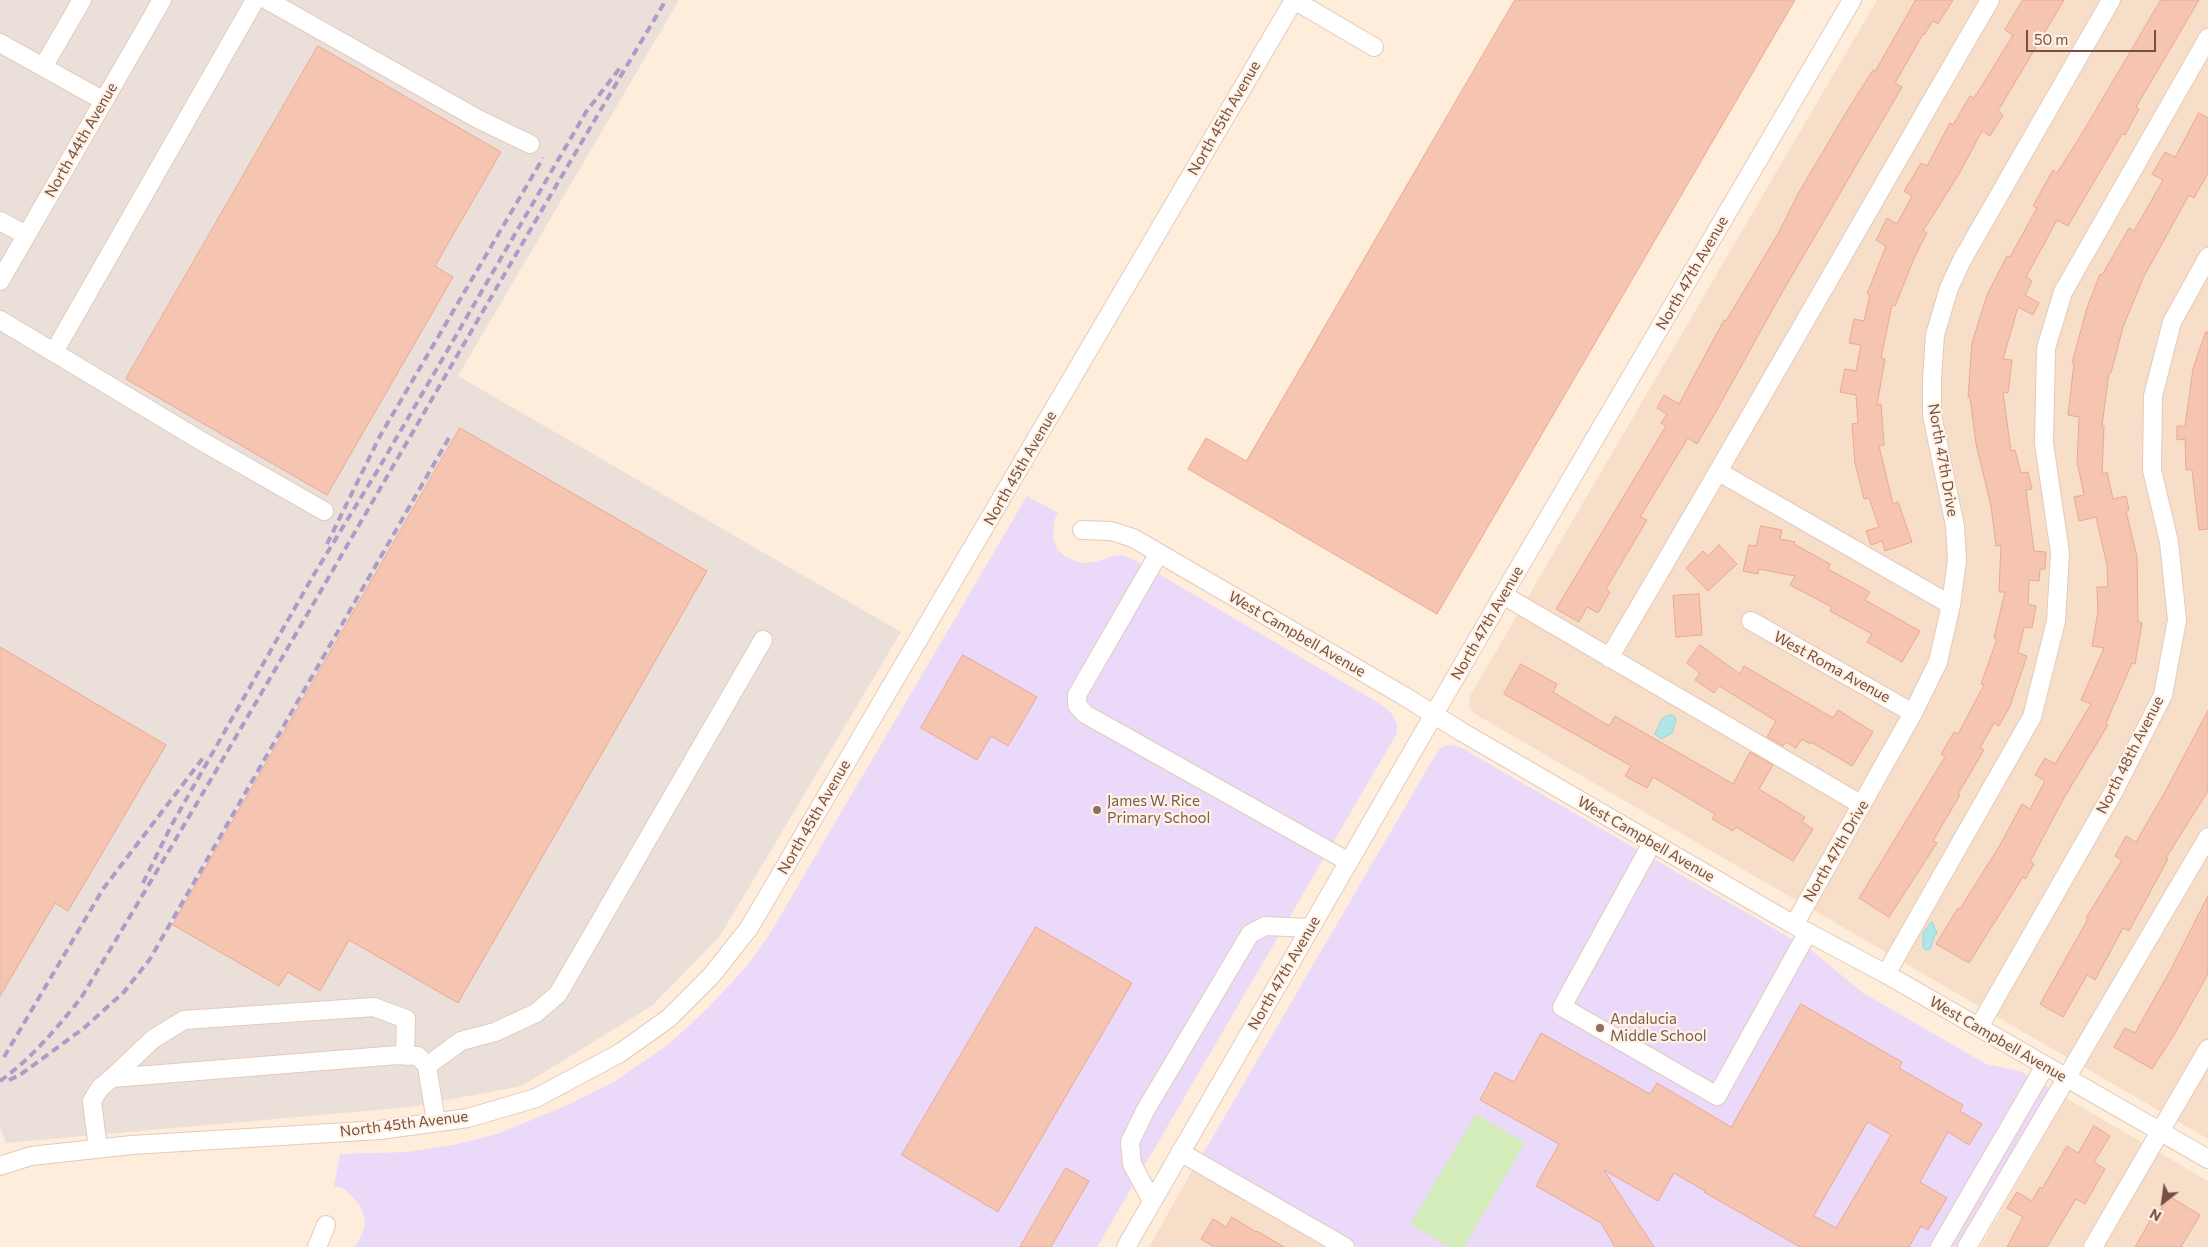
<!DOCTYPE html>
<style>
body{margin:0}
#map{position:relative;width:2208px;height:1247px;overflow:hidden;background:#feeddb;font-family:Commissioner,sans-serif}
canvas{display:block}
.north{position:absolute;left:2138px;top:1177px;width:50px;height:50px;-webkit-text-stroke:4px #fff2e4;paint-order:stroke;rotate:210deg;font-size:14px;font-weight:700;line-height:20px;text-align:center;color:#755043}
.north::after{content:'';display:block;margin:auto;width:18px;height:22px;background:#755043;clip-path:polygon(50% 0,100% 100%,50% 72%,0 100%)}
.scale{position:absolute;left:2026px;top:30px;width:130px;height:22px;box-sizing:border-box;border:2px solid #755043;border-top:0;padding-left:6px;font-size:15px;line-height:18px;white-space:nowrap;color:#755043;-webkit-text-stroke:4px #fff2e4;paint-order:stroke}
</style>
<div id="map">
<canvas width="2208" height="1247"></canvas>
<div class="north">N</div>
<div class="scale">50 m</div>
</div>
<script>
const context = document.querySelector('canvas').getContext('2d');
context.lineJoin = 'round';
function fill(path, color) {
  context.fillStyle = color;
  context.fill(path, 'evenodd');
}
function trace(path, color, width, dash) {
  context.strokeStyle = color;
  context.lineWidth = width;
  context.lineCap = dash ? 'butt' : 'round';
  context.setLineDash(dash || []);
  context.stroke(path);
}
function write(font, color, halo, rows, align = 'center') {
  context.font = font + ' Commissioner,sans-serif';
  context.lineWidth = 4.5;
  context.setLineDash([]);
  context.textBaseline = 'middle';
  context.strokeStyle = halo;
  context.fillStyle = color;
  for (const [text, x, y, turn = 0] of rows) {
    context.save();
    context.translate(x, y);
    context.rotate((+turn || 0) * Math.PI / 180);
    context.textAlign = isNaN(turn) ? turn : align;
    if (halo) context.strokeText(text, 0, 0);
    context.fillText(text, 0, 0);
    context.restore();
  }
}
const residential = new Path2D(`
 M1877 0H2208V1139L1475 714 1469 707 1470 696Z
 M2066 1098 2208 1181V1247H1980Z
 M1193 1169 1327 1247H1149Z`);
const industrial = new Path2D(`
 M0 0H679L458 376 901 632 720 936 653 1005 522 1086 410 1107 6 1143 0 1128Z`);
const education = new Path2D(`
 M1027 496 1058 513 1054 521 1053 538 1057 549 1066 557 1081 563 1095 562 1112 556 1123 555 1133 559 1382 705 1392 714 1397 724V733L1097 1247H355L363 1232 365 1221 361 1207 354 1198 343 1188 334 1186 340 1154 408 1152 458 1144 497 1134 561 1108 614 1082 669 1044 708 1008 747 966 769 935Z
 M1450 745 1460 747 1811 950 1863 993 1986 1064 2020 1071 2052 1090 1960 1247H1357L1201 1157 1436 754 1442 747Z`);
const green = new Path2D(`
 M1476 1114 1525 1143 1464 1247H1449L1410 1224Z`);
const water = new Path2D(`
 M1669 715 1674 716 1676 720 1672 733 1661 739 1655 734 1662 719Z
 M1932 922 1937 933C1931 939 1934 945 1929 950H1926L1923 947V933Z`);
const building = new Path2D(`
 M1515 0H1795L1437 614 1188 469 1206 438 1246 461Z
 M1916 0H1953L1938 24 1933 21 1924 35 1923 34 1895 83 1902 87 1780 296 1713 417 1697 444 1688 438 1640 517 1647 520 1606 589 1610 592 1598 613 1587 607 1579 622 1556 609 1666 426 1661 423 1667 414 1657 408 1664 395 1679 404 1724 320 1726 321 1779 232 1798 194 1847 111 1873 70 1875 71Z
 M2023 0H2064L1998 111 2003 115 1990 136 1982 131 1959 174 1923 231 1927 233 1915 256 1895 306 1892 305 1881 358 1885 359 1877 405 1881 404 1884 445 1879 446 1893 504 1898 502 1912 542 1885 551 1882 541 1871 545 1866 531 1879 527 1869 498 1864 499 1855 463 1852 424 1858 423 1856 395 1840 392 1845 369 1856 371 1861 345 1849 343 1854 319 1864 321 1870 295 1867 294 1886 246 1876 240 1887 218 1897 224 1912 196 1904 191 1921 163 1927 166 1950 123 1953 125 1970 96 1974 98 1983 84 2013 35 2005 30Z
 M2161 0H2199L2136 107 2139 109 2125 135 2122 134 2068 226 2057 220 2026 277 2032 281 2025 295 2039 303 2033 315 2018 307 2003 359 2012 360 2008 393 2003 392 2011 451 2015 450 2021 473 2028 472 2032 489 2026 490 2034 551 2046 552 2045 569H2040L2039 581 2029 580 2028 604 2036 606 2032 628 2024 627 2018 653 2027 656 2010 706 1999 726 1994 723 1980 748 1984 750 1958 794 1960 795 1933 841 1937 843 1889 917 1859 898 1945 757 1941 754 1954 732 1958 734 1984 685 1981 684 1997 639 1994 638 2005 592H1999L2001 545 1996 546 1991 506 1976 444 1970 397H1968L1972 343 1987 295 2007 256 2010 257 2037 208 2033 206 2053 170 2057 173 2083 132Z
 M318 46 501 152 435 266 453 277 327 495 126 379Z
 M2199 113 2208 118V173L2194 198 2189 195 2143 278 2123 327 2111 373H2109L2102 426H2104L2102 474 2107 472 2113 499 2126 496 2129 510 2126 511 2137 557 2138 622 2142 623 2135 664 2132 663 2106 723 2108 725 2064 798 2030 862 2034 864 2025 879 2023 877 1969 963 1936 944 1958 908 1960 909 2000 845 2022 804 2030 809 2045 781 2035 775 2045 758 2055 764 2091 704 2081 700 2104 648 2092 646 2098 612 2097 587H2108L2107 565 2096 517 2079 521 2074 497 2084 495 2078 466H2077L2079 417 2068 415 2074 363H2072L2087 308 2100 274 2102 275 2129 228 2134 231 2163 180 2152 174 2165 152 2175 157Z
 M2206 332H2208V529L2199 530 2192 470H2186L2185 439 2177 440V426H2185L2193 369Z
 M460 428 707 571 458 1003 349 940 320 991 288 972 279 986 173 925Z
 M1761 526 1782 530 1780 539 1795 542 1794 544 1830 564 1828 569 1870 592 1865 600 1920 631 1902 662 1867 642 1872 634 1830 611 1832 607 1790 585 1795 576 1759 569 1758 574 1743 571 1749 545 1756 546Z
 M1719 545 1737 564 1708 591 1686 568 1703 551 1708 556Z
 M1699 594 1702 635 1676 637 1673 596Z
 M1700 645 1740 674 1744 666 1833 718 1838 710 1873 732 1852 766 1811 742 1810 744 1802 739 1796 748 1786 742 1783 746 1767 737 1776 721 1719 686 1714 693 1695 680 1700 673 1687 663Z
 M0 647 166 745 68 911 55 903 0 996Z
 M963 655 1037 697 1008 746 991 736 977 760 921 728Z
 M1521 664 1557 684 1553 692 1609 726 1615 716 1733 784 1750 752 1773 765 1759 789 1805 817 1802 822 1813 829 1793 861 1736 827 1733 831 1712 819 1715 814 1653 777 1647 788 1625 776 1631 766 1504 694Z
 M2208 711V791L2166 858 2168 859 2129 931 2123 928 2095 980 2087 975 2063 1017 2040 1004 2088 919 2086 918 2122 860 2115 856 2126 836 2136 842 2165 792Z
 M2208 896V974L2174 1035 2152 1069 2114 1047 2125 1028 2135 1033 2170 971Z
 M1036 927 1132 983 998 1212 902 1155Z
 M1801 1004 1902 1062 1899 1068 1963 1105 1960 1111 1982 1124 1969 1145 1948 1132 1920 1182 1947 1198 1928 1230 1921 1226 1909 1247H1800L1704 1192 1705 1191 1674 1173 1658 1201 1604 1170 1654 1247H1615L1601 1223 1536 1186 1559 1144 1480 1100 1495 1072 1514 1082 1541 1033 1650 1094 1657 1083 1731 1127ZM1868 1122 1891 1135 1836 1228 1814 1216Z
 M2094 1126 2110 1136 2094 1162 2105 1169 2085 1204 2076 1199 2047 1247H2007L2023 1217 2007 1208 2017 1192 2032 1201 2040 1187 2042 1189 2067 1146 2078 1153Z
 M1066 1168 1089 1181 1051 1247H1020Z
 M2169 1196 2200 1215 2181 1247H2135L2151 1219 2154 1221Z
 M1232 1217 1256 1232 1257 1231 1284 1247H1214L1201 1239 1213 1219 1226 1227Z`);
const minor = new Path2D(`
 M267 0 478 119 530 144
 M1294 0 1374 47
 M0 43 104 101
 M43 67 82 0
 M0 221 26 235
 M0 281 162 0
 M0 320 198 439 324 511
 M54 352 255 0
 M1719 472 1951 605
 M1082 530 1111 531 1133 538 1404 696 1462 732 1794 925 1886 974 2208 1159
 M1159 553 1077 695V705L1085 714 1349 862
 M1503 595 1862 805
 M1751 621 1913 713
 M1609 658C1738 440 1863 219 1990 0
 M1652 843 1562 1007 1717 1096 1808 932
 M1794 925 1913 713 1938 662 1951 605 1957 560 1955 526 1932 415V379L1935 335 1949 288 1962 260 2111 0
 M1886 974 2032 717 2056 621 2060 553 2044 443 2046 348 2063 292 2208 38
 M1979 1027 2115 789 2163 695 2177 620 2169 542 2152 470 2153 396 2172 322 2208 257
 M112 1078 153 1039 184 1020 374 1007 406 1019 405 1056
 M436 1122 427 1066 461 1041 495 1032 536 1013 558 994 763 640
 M98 1149 92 1101 100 1088 112 1078 398 1055 418 1056 427 1066
 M1180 1152 1345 1247
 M0 1166 31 1156 132 1145 380 1130 468 1118 536 1098 620 1053 669 1018 711 976 749 928 1294 0
 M1152 1201 1132 1164 1130 1142 1145 1111 1250 934 1265 926 1310 928
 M317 1247 326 1225
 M1126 1247 1503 595 1852 0
 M1940 1247 2045 1066
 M1967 1247 2208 837
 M2093 1247 2208 1049`);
const rail = new Path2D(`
 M327 544 380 436 543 158
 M143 883 171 826 313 576 379 468 586 112 620 68
 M4 1057 103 889 203 758
 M9 1080 20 1075 84 1028 124 992 150 959 450 436
 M0 1081C31 1059 57 1028 81 998 280 668 468 331 666 0`);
const markers = [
 [1097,810,5,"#8d6e63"],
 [1600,1028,5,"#8d6e63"]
];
const streetNames = [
 ["North 45th Avenue",1224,118,-60],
 ["North 44th Avenue",81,140,-60],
 ["North 47th Avenue",1692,273,-60],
 ["North 47th Drive",1943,460,80],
 ["North 45th Avenue",1020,468,-60],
 ["North 47th Avenue",1487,623,-60],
 ["West Campbell Avenue",1297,634,30],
 ["West Roma Avenue",1832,667,29],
 ["North 48th Avenue",2130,755,-63],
 ["North 45th Avenue",814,817,-60],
 ["West Campbell Avenue",1646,839,30],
 ["North 47th Drive",1836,851,-60],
 ["North 47th Avenue",1284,973,-60],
 ["West Campbell Avenue",1998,1039,30],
 ["North 45th Avenue",404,1124,-7]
];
const educationNames = [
 ["James W. Rice",1107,801],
 ["Primary School",1107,818],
 ["Andalucia",1610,1019],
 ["Middle School",1610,1036]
];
fill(residential, '#f7dec9');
fill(industrial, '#ebe0d9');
fill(education, '#ebd9fa');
fill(green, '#d3ecba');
fill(water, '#afe6e9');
trace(water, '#94d7db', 1);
fill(building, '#f6c5b1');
trace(building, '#eaa990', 1);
trace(minor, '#e4caba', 20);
trace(minor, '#fff', 18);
trace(rail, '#ae9bc7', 4, [8, 5]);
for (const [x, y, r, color] of markers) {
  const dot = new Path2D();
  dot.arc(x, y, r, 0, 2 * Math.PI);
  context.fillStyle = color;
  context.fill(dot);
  trace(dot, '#fff2e4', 2);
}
write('15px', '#755043', '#fff2e4', streetNames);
write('15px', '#785e54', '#fff2e4', educationNames, 'left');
</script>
